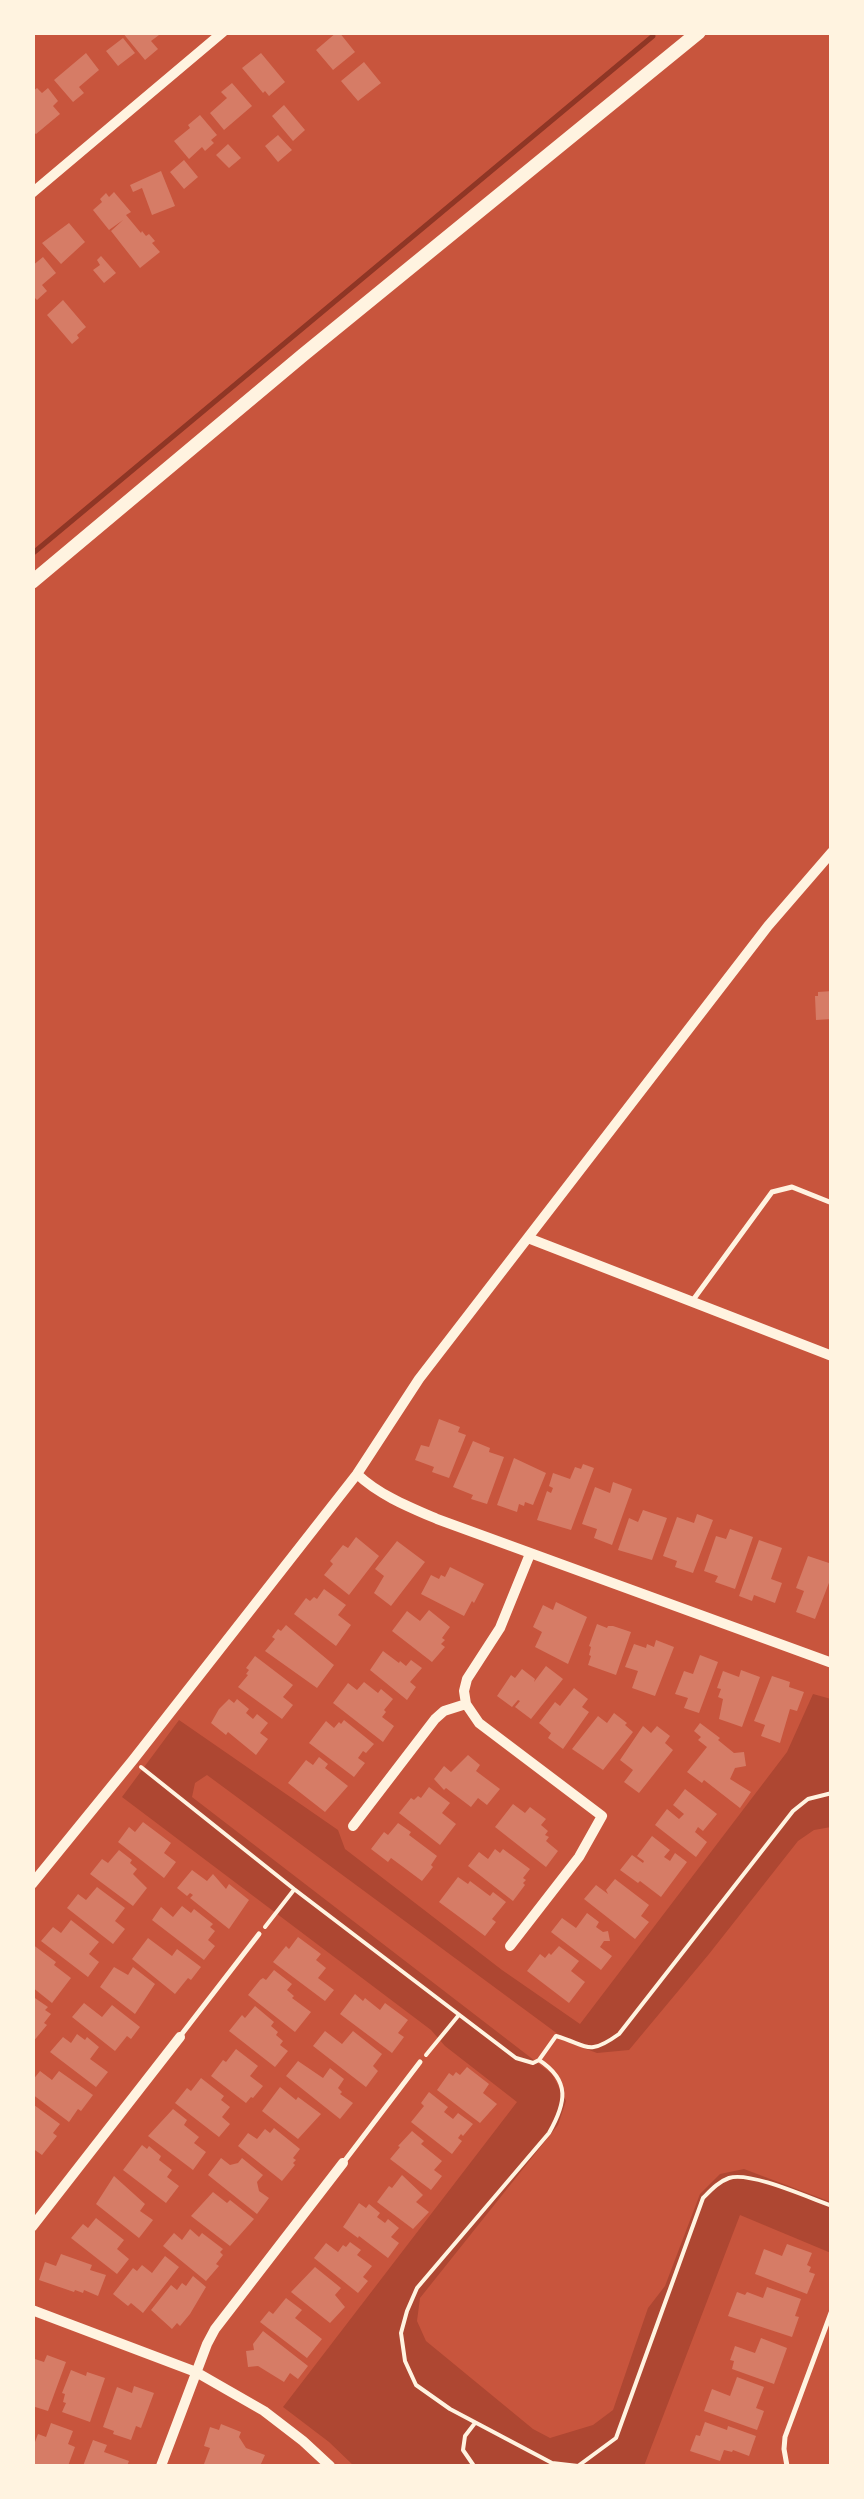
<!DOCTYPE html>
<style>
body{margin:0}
#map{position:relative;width:864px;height:2499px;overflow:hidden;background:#c8553d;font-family:"Archivo Narrow",sans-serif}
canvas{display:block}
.frame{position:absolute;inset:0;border:35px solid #fff3e0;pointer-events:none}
</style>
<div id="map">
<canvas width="864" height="2499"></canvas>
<div class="frame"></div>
</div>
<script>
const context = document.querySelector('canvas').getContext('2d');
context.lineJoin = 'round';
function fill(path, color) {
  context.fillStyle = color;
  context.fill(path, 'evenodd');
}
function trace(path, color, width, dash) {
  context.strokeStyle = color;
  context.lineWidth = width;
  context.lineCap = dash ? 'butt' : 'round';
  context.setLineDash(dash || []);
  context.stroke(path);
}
const green = new Path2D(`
 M813 1694 831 1699V1827L814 1830 798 1841 709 1954 629 2050 597 2053 570 2043 207 1775 195 1783 192 1797 552 2074 566 2101 558 2125 420 2298 417 2321 426 2341 533 2429 550 2438 593 2425 613 2410 648 2308 665 2286 700 2194 720 2174 744 2169 831 2202V2253L740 2215 644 2466H354L329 2442 283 2407 517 2102 445 2046 431 2030 122 1797 179 1720 338 1830 345 1849 502 1970 580 2024 787 1752Z`);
const stream = new Path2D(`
 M32 554 653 36 652 32`);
const building = new Path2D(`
 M122 32H157L159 35 151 41 158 49 145 60Z
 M337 32H339L355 52 333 70 316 50Z
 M123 38 135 53 118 66 106 51Z
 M86 53 99 70 79 87 84 93 73 102 54 80Z
 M261 53 285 82 269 96 265 91 263 93 242 68Z
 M364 62 381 83 358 101 341 81Z
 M232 83 252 106 224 130 210 113 227 98 221 92Z
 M37 88 42 93 48 88 58 101 53 106 60 114 36 134 32 131V92Z
 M284 105 305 130 293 141 272 116Z
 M200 115 217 135 211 140 214 143 205 151 202 147 189 159 174 141 190 128 188 125Z
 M278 135 292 150 278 162 265 146Z
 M228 144 241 158 229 168 216 155Z
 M184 160 198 177 184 189 170 172Z
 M161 171 175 206 152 215 142 188 133 192 130 185Z
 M114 192 131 212 126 215 141 233 142 231 146 236 149 234 155 241 152 243 160 252 140 268 111 231 123 220 109 230 93 210 102 202 100 199 106 193 109 197Z
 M69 223 85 242 61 264 42 243Z
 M101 256 116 273 104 283 93 270 100 265 97 260Z
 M43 257 56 273 42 285 47 291 37 300 32 295V266Z
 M63 300 86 327 77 335 79 338 72 344 47 315Z
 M832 991V1019L816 1020 815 996H818V992Z
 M439 1419 460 1427 458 1432 466 1435 449 1478 432 1472 434 1467 415 1460 421 1445 429 1447Z
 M473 1441 490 1448 489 1452 504 1457 487 1504 471 1499 473 1495 453 1487Z
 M514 1458 546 1473 533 1505 525 1502 524 1506 519 1504 517 1512 497 1505Z
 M583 1464 594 1468 571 1530 537 1520 547 1491 551 1493 553 1488 549 1486 553 1473 570 1479 575 1467 581 1469Z
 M613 1482 632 1489 612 1545 594 1538 597 1529 582 1524 595 1487 610 1493Z
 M643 1510 667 1518 652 1560 618 1550 629 1518 638 1522Z
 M697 1514 713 1520 693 1573 675 1567 677 1561 663 1556 677 1517 694 1523Z
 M730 1529 753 1537 735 1589 715 1582 718 1576 704 1571 716 1536 726 1539Z
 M356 1537 379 1556 349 1595 324 1575 333 1564 330 1561 343 1545 348 1548Z
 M759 1540 782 1548 771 1579 782 1583 775 1603 754 1595 752 1601 739 1596Z
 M397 1541 425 1562 391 1606 374 1593 384 1576 375 1569Z
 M808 1556 832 1564V1575L815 1619 796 1612 804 1591 796 1588Z
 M450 1567 484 1584 474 1603 472 1601 464 1616 421 1594 431 1575 439 1579 441 1575 445 1577Z
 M324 1589 346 1605 338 1615 351 1625 336 1646 294 1614 306 1598 310 1601 314 1597 317 1599Z
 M556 1602 587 1617 568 1664 535 1647 542 1632 533 1627 543 1605 553 1610Z
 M429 1610 450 1627 442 1638 445 1640 441 1644 445 1647 432 1662 392 1631 407 1611 420 1621Z
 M597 1624 607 1628 608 1626H613L631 1632 616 1675 588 1665 591 1656 589 1655 591 1647 589 1646Z
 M286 1625 334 1665 317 1688 265 1651 275 1639 272 1637 278 1629 281 1631Z
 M656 1640 674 1647 655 1696 632 1688 638 1671 625 1667 634 1644 646 1648 647 1644 654 1647Z
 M383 1651 399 1663 400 1661 406 1666 411 1660 422 1668 410 1682 416 1687 407 1700 370 1670Z
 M700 1655 718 1662 699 1713 684 1708 688 1698 675 1694 684 1671 693 1674Z
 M255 1656 293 1685 283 1697 293 1705 282 1719 238 1687 248 1675 246 1674 249 1670 246 1668Z
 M546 1666 563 1679 531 1719 515 1707 520 1701 518 1700 512 1707 497 1696 511 1675 515 1678 522 1669 535 1679 534 1682Z
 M741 1670 760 1677 742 1727 719 1719 723 1699 718 1697 721 1689 717 1688 723 1671 739 1677Z
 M772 1676 790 1682 789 1687 804 1692 797 1711 790 1709 780 1743 761 1736 765 1725 754 1721Z
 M364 1682 378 1693 381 1689 393 1699 384 1710 386 1712 382 1717 394 1726 383 1742 333 1703 348 1683 357 1690Z
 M574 1688 588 1699 582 1707 589 1712 563 1749 548 1738 551 1733 539 1723 555 1702 560 1706Z
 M229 1699 234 1703 237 1699 249 1709 246 1713 253 1719 257 1714 268 1723 260 1733 268 1739 256 1755 228 1732 226 1735 211 1723 219 1709Z
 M614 1713 627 1723 625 1725 633 1732 603 1770 572 1749 598 1716 607 1723Z
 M344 1720 374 1744 366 1753 363 1751 358 1758 365 1763 354 1777 309 1743 326 1721 334 1728 339 1722 341 1724Z
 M700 1723 720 1738 718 1740 734 1753 744 1752 746 1766 735 1768 730 1779 751 1792 740 1808 704 1780 702 1783 687 1772 707 1747 698 1740 701 1737 694 1731Z
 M643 1726 651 1733 657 1726 670 1736 665 1743 673 1750 639 1793 624 1782 633 1770 620 1760Z
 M468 1755 480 1765 476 1771 500 1789 487 1805 478 1798 471 1807 446 1788 444 1790 434 1779 444 1766 451 1772Z
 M319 1757 328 1764 325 1768 348 1786 325 1812 288 1783 306 1760 313 1765Z
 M429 1787 450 1803 442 1813 456 1824 440 1845 399 1813 411 1798 414 1800 418 1796 421 1798Z
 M685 1789 717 1814 703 1831 698 1827 695 1832 707 1842 696 1857 655 1825 667 1809 679 1819 684 1814 673 1805Z
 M513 1804 525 1813 530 1807 546 1819 541 1825 548 1831 545 1835 549 1837 546 1841 558 1851 546 1867 495 1827Z
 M143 1822 171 1843 164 1853 176 1862 164 1878 118 1842 129 1827 135 1832Z
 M398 1823 411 1832 409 1835 437 1856 431 1865 433 1867 422 1881 391 1858 388 1862 371 1849 384 1832 388 1835Z
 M652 1836 670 1850 664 1857 670 1861 675 1853 687 1862 661 1897 640 1881 638 1883 620 1870 632 1855 643 1863 644 1861 637 1856Z
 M495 1849 500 1853 503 1849 530 1869 523 1878 526 1880 523 1883 525 1885 513 1901 468 1866 479 1852 488 1859Z
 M119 1850 132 1860 130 1863 137 1869 133 1874 147 1888 133 1906 90 1874 102 1859 108 1863Z
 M192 1870 207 1881 213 1874 226 1889 229 1884 249 1900 229 1929 190 1898 193 1895 190 1893 187 1896 177 1888Z
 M458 1877 468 1884 470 1881 490 1896 493 1892 506 1902 492 1919 496 1922 485 1936 439 1902Z
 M615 1879 649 1905 641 1916 649 1922 635 1939 584 1899 596 1885 608 1894 606 1890Z
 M97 1887 125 1908 115 1921 125 1929 113 1944 67 1908 78 1894 86 1900Z
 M182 1906 191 1913 194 1909 213 1924 210 1927 215 1931 208 1940 215 1946 204 1960 152 1920 161 1907 173 1917Z
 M587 1913 599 1922 596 1927 603 1932 608 1931 610 1941H604L600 1947 612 1956 601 1970 551 1932 562 1918 576 1928Z
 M71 1920 99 1942 89 1954 99 1962 88 1977 41 1941 53 1927 61 1933Z
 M298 1937 321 1954 316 1960 326 1968 318 1978 334 1990 325 2001 273 1962 286 1946 289 1949Z
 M148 1938 172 1956 177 1949 201 1967 191 1980 188 1978 175 1994 132 1959Z
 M32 1944 56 1962 54 1965 71 1978 52 2003 32 1987Z
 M559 1946 579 1961 571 1971 585 1982 569 2003 527 1971 540 1954 545 1958 549 1953 551 1955Z
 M114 1967 128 1975 133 1967 155 1984 135 2014 100 1987Z
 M274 1970 292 1984 287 1990 294 1996 292 1998 311 2012 295 2032 248 1995 260 1980 263 1978 266 1980Z
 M355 1994 363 2001 365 1998 380 2010 385 2003 408 2020 398 2033 404 2037 392 2053 340 2014Z
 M32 1996 48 2007 45 2010 51 2014 44 2023 47 2025 32 2043Z
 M84 2003 102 2017 112 2005 140 2027 131 2039 127 2036 115 2051 72 2017Z
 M255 2006 274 2022 271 2026 278 2032 276 2035 283 2041 280 2045 288 2051 275 2067 229 2031 242 2015 245 2018Z
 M325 2031 342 2044 353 2031 382 2054 373 2066 378 2071 366 2087 313 2046Z
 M77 2034 85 2040 87 2037 99 2047 90 2059 108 2072 96 2087 50 2052 63 2037 71 2043Z
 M236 2049 258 2066 250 2076 263 2086 253 2098 251 2097 246 2103 211 2076 223 2060 226 2062Z
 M298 2061 323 2078 330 2068 344 2079 338 2088 342 2092 340 2094 353 2103 340 2119 286 2076Z
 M467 2067 489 2084 483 2093 497 2104 480 2123 437 2090 449 2073 453 2076 456 2072 460 2075Z
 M40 2071 52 2080 59 2071 93 2095 81 2111 78 2109 69 2122 32 2094V2081Z
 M201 2078 224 2096 221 2100 230 2107 222 2117 230 2124 219 2137 175 2103 187 2088 191 2091Z
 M280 2087 296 2100 298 2097 321 2114 298 2139 262 2111Z
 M429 2092 448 2107 444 2112 453 2119 458 2113 473 2124 463 2136 461 2134 458 2138 462 2141 452 2154 411 2122 424 2106 421 2103Z
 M34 2105 60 2124 53 2133 57 2136 42 2155 32 2148Z
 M173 2109 187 2120 184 2125 199 2137 194 2143 206 2152 193 2170 148 2136Z
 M274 2128 300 2149 293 2158 296 2160 293 2163 295 2165 282 2181 238 2146 248 2133 257 2139 265 2129 270 2133Z
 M412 2131 424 2141 421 2144 442 2161 434 2170 442 2176 431 2190 390 2159 400 2147 398 2146Z
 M142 2145 147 2149 149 2146 161 2156 159 2160 172 2170 167 2177 179 2186 166 2203 123 2170Z
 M221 2158 230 2165 238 2163 242 2158 263 2175 257 2182 259 2191 269 2198 257 2214 208 2175Z
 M402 2175 423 2195 416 2202 429 2212 413 2229 377 2202 389 2186 392 2188Z
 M114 2176 145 2204 140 2211 153 2220 139 2238 96 2204Z
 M213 2192 227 2203 230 2200 254 2219 230 2246 191 2216Z
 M359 2203 366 2208 369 2204 380 2213 377 2217 385 2223 388 2219 399 2228 391 2237 399 2243 388 2258 359 2236 358 2238 343 2227Z
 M96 2218 124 2240 117 2249 129 2259 117 2274 71 2238 83 2224 88 2228Z
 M190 2229 199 2237 202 2233 223 2249 220 2252 223 2255 216 2264 219 2266 206 2281 163 2246 174 2233 182 2240Z
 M350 2242 361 2250 357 2255 372 2266 363 2277 368 2281 358 2293 314 2258 326 2243 338 2252 343 2245 346 2247Z
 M787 2244 812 2253 807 2265 811 2267 809 2272 815 2274 807 2294 755 2274 764 2249 782 2256Z
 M61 2254 92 2265 90 2270 106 2275 98 2296 84 2290 83 2293 75 2290 74 2292 39 2280 45 2262 56 2266Z
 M165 2256 179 2267 143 2313 131 2303 128 2306 113 2294 133 2268 137 2271 142 2265 152 2273Z
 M315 2267 341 2288 335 2295 345 2307 330 2323 291 2292Z
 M193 2276 206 2287 190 2314 180 2326 177 2323 172 2329 151 2310 171 2285 177 2290 182 2283 186 2286Z
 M767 2287 801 2299 795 2316 799 2317 792 2337 728 2316 737 2292 745 2295 747 2292 763 2298Z
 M286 2298 302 2310 295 2318 322 2339 307 2358 260 2322 269 2311 273 2314Z
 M263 2331 308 2366 298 2379 290 2373 284 2382 258 2366 248 2367 246 2351 254 2350 253 2344Z
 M761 2338 787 2348 774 2384 732 2369 734 2361 730 2360 735 2346 755 2353Z
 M47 2355 66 2362 48 2411 32 2406V2358L44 2362Z
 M71 2370 86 2376 87 2372 105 2378 90 2422 62 2412 66 2403 63 2402 65 2394 62 2393Z
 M737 2377 764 2387 756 2408 764 2411 757 2430 704 2411 712 2389 730 2396Z
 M134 2386 154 2393 141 2428 136 2426 131 2440 113 2434 114 2431 103 2427 117 2387 132 2393Z
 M705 2422 727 2430 728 2426 756 2436 749 2456 733 2450 732 2452 724 2450 720 2461 690 2451 696 2435 700 2436Z
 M51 2423 73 2431 68 2444 75 2447 68 2466 50 2465 49 2466H32V2450L38 2434 46 2437Z
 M221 2424 241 2432 239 2437 246 2448 265 2455 260 2466H212L204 2464 210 2448 204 2446 210 2427 219 2430Z
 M93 2440 107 2445 104 2452 129 2461 127 2466H83Z`);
const path = new Path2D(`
 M141 1767 294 1889 516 2058 533 2063 539 2060 556 2036C588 2045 587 2057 619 2034L793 1811 808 1799 832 1793
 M265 1927 293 1891
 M426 2055 458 2016
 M539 2060C571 2081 566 2103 549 2133L417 2288 407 2311 401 2333 405 2361 416 2385 450 2409 552 2463 578 2466 616 2438 703 2198C711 2190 718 2182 729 2178 750 2171 809 2198 832 2206
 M474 2466 463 2450 465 2436 475 2423`);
const service = new Path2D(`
 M693 1300 772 1192 792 1187 832 1203
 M181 2035 259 1934
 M343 2163 420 2062
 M787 2466 784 2449 785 2437 832 2310`);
const minor = new Path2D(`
 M32 193 223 32
 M528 1238 832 1356
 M357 1474C379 1495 409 1507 437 1519L832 1663
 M353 1826 435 1719 444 1711 466 1704
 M32 1884 133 1760 357 1474 419 1379 768 926 832 852
 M510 1946 579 1857 602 1816 479 1723 466 1704 464 1691 467 1679 500 1628 530 1554
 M32 2227 180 2037
 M32 2310 196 2372 264 2411 303 2441 330 2466
 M161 2466 207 2344 215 2329 343 2163`);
const secondary = new Path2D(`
 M32 582 303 355 699 32`);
fill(green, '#ae4732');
trace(stream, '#8f3625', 5);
fill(building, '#d67c66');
trace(path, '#fff3e0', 4);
trace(service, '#fff3e0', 5);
trace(minor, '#fff3e0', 10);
trace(secondary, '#fff3e0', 14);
</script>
